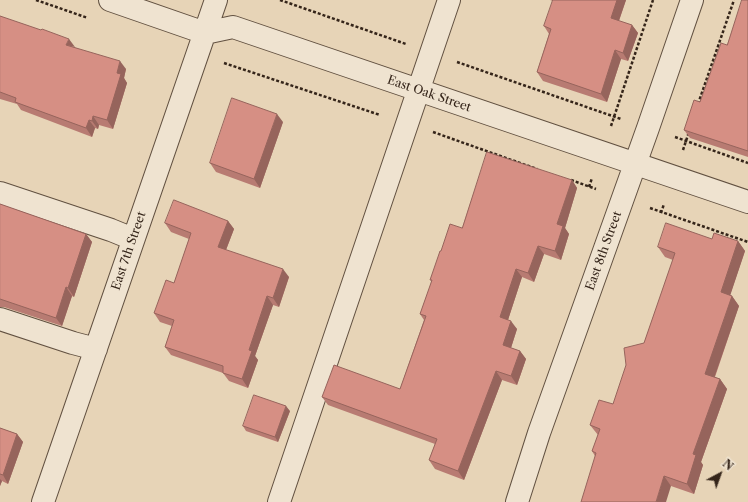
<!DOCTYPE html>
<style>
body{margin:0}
#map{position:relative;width:748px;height:502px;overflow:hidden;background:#e7d4b7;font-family:"Libre Caslon Text",serif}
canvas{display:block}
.north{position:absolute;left:700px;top:454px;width:40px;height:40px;-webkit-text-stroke:3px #efe3d0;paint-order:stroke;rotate:41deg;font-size:11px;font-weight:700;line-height:16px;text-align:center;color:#35251a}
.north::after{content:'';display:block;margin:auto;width:14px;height:18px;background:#35251a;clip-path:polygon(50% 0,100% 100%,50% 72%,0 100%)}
</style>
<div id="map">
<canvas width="748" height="502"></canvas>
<div class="north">N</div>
</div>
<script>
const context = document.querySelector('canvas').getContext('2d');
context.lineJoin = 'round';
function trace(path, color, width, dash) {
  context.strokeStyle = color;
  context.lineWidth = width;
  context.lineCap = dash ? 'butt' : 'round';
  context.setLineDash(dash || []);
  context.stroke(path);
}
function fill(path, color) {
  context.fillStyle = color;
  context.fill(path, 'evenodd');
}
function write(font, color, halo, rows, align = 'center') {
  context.font = font + ' "Libre Caslon Text",serif';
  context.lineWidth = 3.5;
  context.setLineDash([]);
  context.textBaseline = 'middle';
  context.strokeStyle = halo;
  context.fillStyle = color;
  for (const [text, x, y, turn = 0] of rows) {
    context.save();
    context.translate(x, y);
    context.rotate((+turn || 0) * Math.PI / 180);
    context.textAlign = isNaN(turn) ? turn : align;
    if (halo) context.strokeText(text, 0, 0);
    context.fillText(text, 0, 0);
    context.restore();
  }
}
const path = new Path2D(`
 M36 0 88 18
 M280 0 406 44
 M457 62 621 119
 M224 63 380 115
 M698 104 734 0
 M611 126 653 0
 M433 132 537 169
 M675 137 748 163
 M683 150 689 132
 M571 180 596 189
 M589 187 592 178
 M650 208 748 242
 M661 213 664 204`);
const minor = new Path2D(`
 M110 0 205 33 233 27 748 202
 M0 193 111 230 133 239
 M0 319 73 343 96 349
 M43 502 216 0
 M279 502 449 0
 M517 502 539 433 648 128 692 0`);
const wall = new Path2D(`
 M550 0H626L619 21 632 25 638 33 628 61 621 59 607 102 543 81 537 72 549 34 544 26 553 1Z
 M748 0V157L690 138 684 130 700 102Z
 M0 16 126 69 124 78 127 83 113 129 99 125 98 129 95 128 92 137 21 110 17 104 0 99Z
 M283 122 260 188 216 172 210 163Z
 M572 180 577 188 565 228 569 234 561 260 544 254 534 282 522 277 508 320 517 329 511 348 520 351 526 359 517 385 502 380 464 480 435 469 429 460 435 444 328 405 322 397 400 389 424 320 420 314 432 281 430 280 441 251 462 228Z
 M0 204 86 234 92 242 74 297 72 296 62 326 4 307H0Z
 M228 221 234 229 226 250 289 277 279 307 273 305 255 356 258 360 248 388 229 381 223 373 171 355 165 347 172 326 160 322 154 313 174 283 189 239 171 232 165 223Z
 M712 239 738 241 745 251 730 295 732 296 739 306 715 377 720 379 727 389 701 462 703 465 694 494 671 486 595 456 592 451 598 435 590 425 613 404 644 343 673 260 665 257 658 247Z
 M290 411 278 442 246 431 243 426Z
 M0 428 17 434 23 442 8 484 2 481 0 486Z`);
const shadedWall = new Path2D(`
 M617 0H626L617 26 611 18Z
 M632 25 638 33 628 61 623 53Z
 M69 39 75 47 66 45Z
 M615 50 621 59 607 102 601 94Z
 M120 61 126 69 124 78 127 83 113 129 107 120 117 73Z
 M277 114 283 122 260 188 254 179Z
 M93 116 99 125 98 129 92 121Z
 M89 120 95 128 92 137 86 128Z
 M572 180 577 188 565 228 569 234 561 260 555 251 557 224Z
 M228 221 234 229 224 255 218 247Z
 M86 234 92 242 74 297 68 288Z
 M738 241 745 251 728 302 721 292Z
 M538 246 544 254 534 282 528 273Z
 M283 269 289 277 279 307 273 298Z
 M516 269 522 277 506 326 500 317Z
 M66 287 72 296 62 326 56 318Z
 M267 296 273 305 255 356 258 360 248 388 242 379 249 350Z
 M732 296 739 306 712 384 705 374Z
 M511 321 517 329 509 354 503 345Z
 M520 351 526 359 517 385 511 376Z
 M496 371 502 380 464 480 458 471Z
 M720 379 727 389 701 462 703 465 694 494 687 484 693 454Z
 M286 406 290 411 278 442 275 437Z
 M17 434 23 442 8 484 3 475Z
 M664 476 671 486 666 502H656Z
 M0 479 2 481 0 486Z`);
const building = new Path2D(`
 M553 0H617L611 18 632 25 623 53 615 50 601 94 537 72 551 29 544 26Z
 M742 0H748V151L684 130 694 100 700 102 721 43 727 45Z
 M0 16 41 30 42 29 69 39 66 45 120 61 117 73 121 74 107 120 93 116 92 121 89 120 86 128 15 102 16 98 0 92Z
 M232 98 277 114 254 179 210 163Z
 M487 152 572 180 557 224 563 226 555 251 538 246 528 273 516 269 500 317 511 321 503 345 520 351 511 376 496 371 458 471 429 460 437 439 322 397 334 365 400 389 426 316 420 314 432 280H430L440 251H441L450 224 462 228Z
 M174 200 228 221 218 247 283 269 273 298 267 296 249 350 252 351 242 379 223 373V366L165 347 174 320 154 313 166 280 174 283 191 233 165 223Z
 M0 204 86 234 68 288 66 287 56 318 0 299Z
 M666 223 712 239 714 233 738 241 721 292 732 296 705 374 720 379 693 454 696 455 687 484 664 476 656 502H581L596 453 592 451 600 429 590 425 599 400 613 404 626 365 624 348 644 343 675 253 658 247Z
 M254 395 286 406 275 437 243 426Z
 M0 428 17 434 3 475 0 474Z`);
const streetNames = [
 ["East Oak Street",429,94,19],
 ["East 7th Street",129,251,-71],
 ["East 8th Street",604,251,-70]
];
trace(minor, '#625141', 24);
trace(path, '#35251a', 2.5, [3, 2]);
trace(minor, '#efe3d0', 22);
fill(wall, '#b87b72');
fill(shadedWall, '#96645c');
fill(building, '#d68f84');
trace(building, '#96645c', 1);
write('12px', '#35251a', '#efe3d0', streetNames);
</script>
